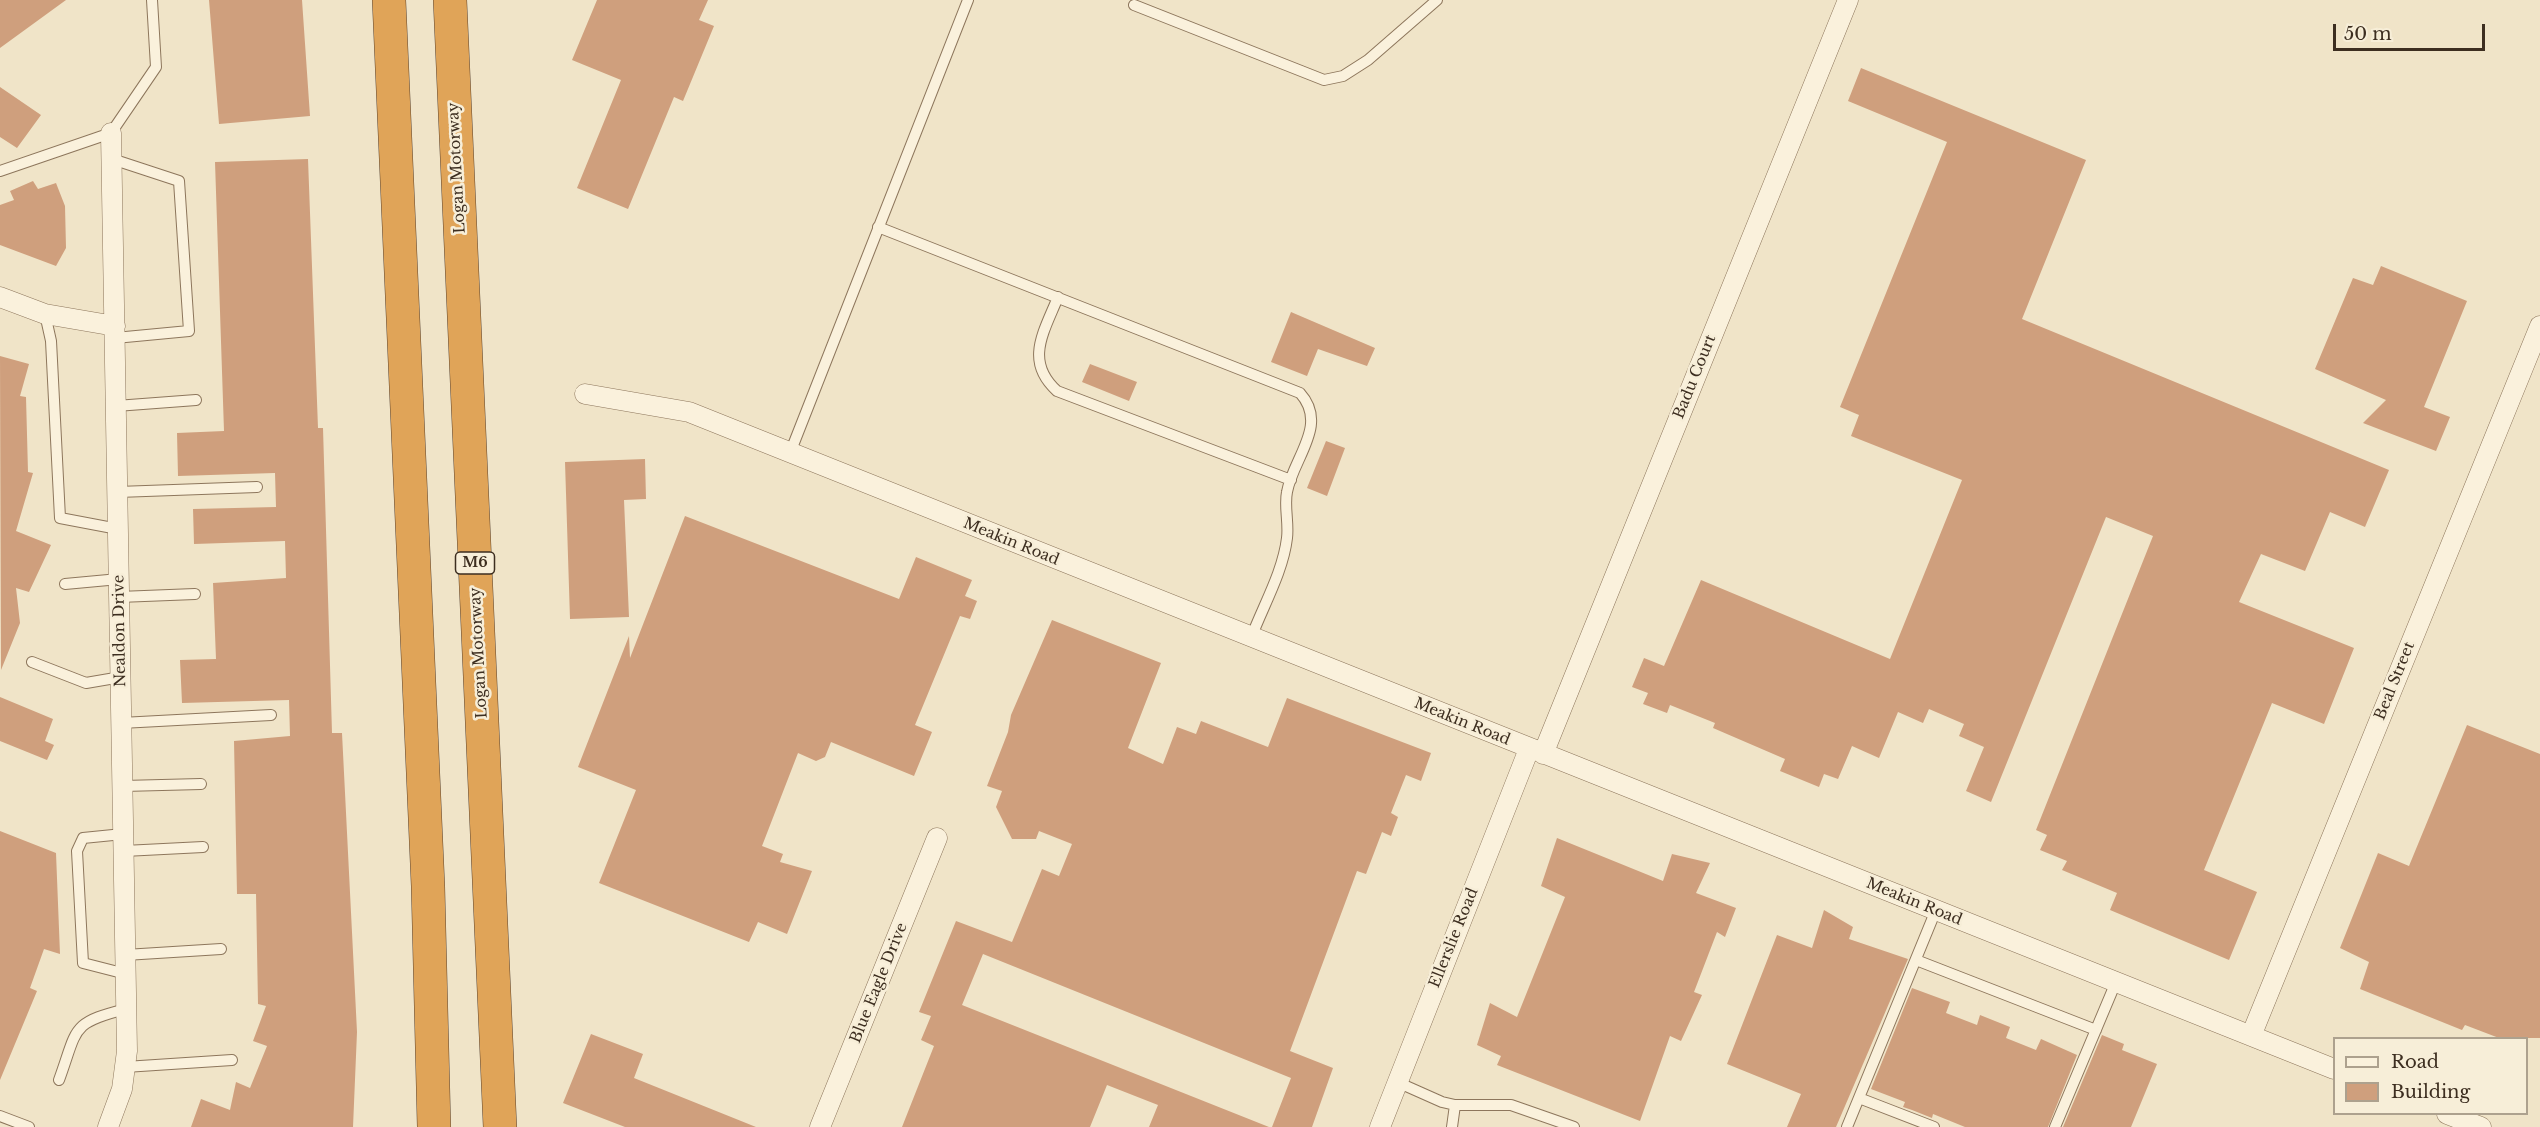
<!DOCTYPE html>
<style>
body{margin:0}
#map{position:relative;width:2540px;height:1127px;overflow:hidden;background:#f0e4c8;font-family:"Libre Baskerville",serif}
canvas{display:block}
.legend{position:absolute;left:2333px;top:1037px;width:195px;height:78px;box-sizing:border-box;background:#f7eed8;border:2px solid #ada18e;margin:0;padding:8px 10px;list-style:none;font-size:18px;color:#3d2e20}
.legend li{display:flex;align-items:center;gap:12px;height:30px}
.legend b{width:30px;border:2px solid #ada18e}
.scale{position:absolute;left:2333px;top:24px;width:152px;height:27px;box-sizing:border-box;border:3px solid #3d2e20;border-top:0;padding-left:8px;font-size:18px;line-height:21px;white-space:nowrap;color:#3d2e20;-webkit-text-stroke:4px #f7eed8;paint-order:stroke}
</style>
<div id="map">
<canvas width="2540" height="1127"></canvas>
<ul class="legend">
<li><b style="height:8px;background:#faf1dc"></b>Road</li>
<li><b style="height:16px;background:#cf9f7d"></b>Building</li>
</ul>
<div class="scale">50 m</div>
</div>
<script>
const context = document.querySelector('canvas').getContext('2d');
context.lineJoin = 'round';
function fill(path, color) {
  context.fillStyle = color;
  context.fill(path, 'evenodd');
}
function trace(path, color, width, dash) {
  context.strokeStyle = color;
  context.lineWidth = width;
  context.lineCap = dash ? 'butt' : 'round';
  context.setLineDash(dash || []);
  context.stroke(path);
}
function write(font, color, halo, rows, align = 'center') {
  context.font = font + ' "Libre Baskerville",serif';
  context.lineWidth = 5;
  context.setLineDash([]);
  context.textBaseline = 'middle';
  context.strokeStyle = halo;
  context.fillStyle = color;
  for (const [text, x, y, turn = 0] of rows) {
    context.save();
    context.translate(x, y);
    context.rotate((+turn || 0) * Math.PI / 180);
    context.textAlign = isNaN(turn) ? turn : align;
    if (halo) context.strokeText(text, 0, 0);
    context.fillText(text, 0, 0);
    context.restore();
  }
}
const building = new Path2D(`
 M0 0H66L0 48Z
 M209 0H302L310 116 219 124Z
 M597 0H708L699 20 714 26 683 101 674 97 628 209 577 188 621 80 572 60Z
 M1861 68 2086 160 2022 319 2389 470 2365 527 2330 512 2305 571 2261 554 2239 602 2354 648 2324 724 2272 703 2204 870 2257 892 2229 960 2110 910 2117 893 2062 870 2067 861 2040 850 2047 835 2036 830 2153 536 2106 517 1991 802 1966 791 1984 747 1959 736 1964 724 1929 709 1923 723 1898 712 1879 758 1852 746 1838 779 1824 774 1819 787 1780 771 1785 759 1713 728 1715 723 1670 705 1667 713 1643 704 1648 693 1632 687 1644 658 1664 666 1701 580 1890 659 1962 480 1851 436 1859 415 1840 407 1947 142 1848 101Z
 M0 87 41 115 17 148 0 137Z
 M308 159 318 428H323L332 733H342L357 1032 353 1127H191L201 1099 230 1110 236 1082 250 1088 267 1046 253 1041 266 1006 258 1004 256 894H237L234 741 290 736 289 700 182 703 180 660 216 659 213 583 286 578 285 541 194 544 193 509 276 507 275 473 178 476 177 433 224 431 215 162Z
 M33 181 38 189 56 183 65 206 66 248 56 266 0 245V205L14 200 10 191Z
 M2381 266 2467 301 2424 407 2450 417 2436 451 2363 423 2386 400 2315 369 2353 278 2373 285Z
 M1291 312 1375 348 1367 366 1318 349 1307 376 1271 362Z
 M0 356 29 364 20 396 26 397 28 472 33 473 16 531 51 545 29 592 16 588 20 623 1 670Z
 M1090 364 1137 382 1129 401 1082 382Z
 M1326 441 1345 448 1327 496 1307 488Z
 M645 459 646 499 624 500 629 617 570 619 565 462Z
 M685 516 899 599 916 557 972 580 965 596 977 601 970 619 960 616 915 725 932 732 914 776 831 742 825 757 816 761 798 753 762 846 783 854 780 862 812 871 787 934 758 922 749 942 599 883 636 790 578 767 629 636 630 658Z
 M1052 620 1161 663 1128 748 1163 764 1177 727 1196 734 1201 721 1268 747 1287 698 1431 753 1421 781 1406 775 1391 813 1398 817 1391 836 1382 832 1366 874 1357 871 1290 1051 1333 1068 1312 1127H1272L1291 1078 983 954 962 1005 1269 1127H1149L1158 1105 1107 1085 1090 1127H902L934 1046 921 1040 931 1016 919 1012 956 921 1012 942 1042 869 1059 876 1072 844 1039 831 1036 839H1012L996 807 1002 791 987 786 1008 732 1011 715Z
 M0 697 53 719 45 741 54 745 47 760 0 741Z
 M2467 725 2540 754V1038H2499L2465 1025 2462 1030 2360 989 2369 962 2340 948 2378 853 2409 866Z
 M0 831 56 853 60 954 44 949 30 988 37 991 0 1080Z
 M1557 838 1663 881 1672 854 1710 863 1696 893 1736 908 1725 937 1717 932 1694 992 1702 995 1681 1041 1670 1036 1640 1121 1497 1065 1501 1056 1477 1045 1490 1003 1517 1017 1565 897 1541 886Z
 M1824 910 1853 927 1849 939 1908 959 1836 1127H1787L1801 1094 1727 1064 1777 935 1812 948Z
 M1912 988 1950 1002 1946 1013 1977 1025 1980 1015 2010 1027 2006 1038 2036 1050 2041 1039 2077 1055 2048 1127H1965L1933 1114 1932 1118 1912 1110 1903 1107 1905 1102 1871 1089Z
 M591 1034 643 1054 634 1078 756 1127H625L563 1103Z
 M2102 1035 2124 1044 2122 1050 2157 1064 2131 1127H2063Z`);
const lane = new Path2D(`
 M1134 5 1324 80 1343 76 1368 60 1437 0
 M112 159 179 181 189 331 115 338
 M0 171 111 133 156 67 152 0
 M878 227 1300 393C1329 425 1293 458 1287 492 1284 506 1289 523 1287 538 1283 572 1263 606 1251 638
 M1058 297C1044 332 1024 361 1057 391L1291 480
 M45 314 51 341 60 518 118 529
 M116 406 196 400
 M790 453 968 0
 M118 492 257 487
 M65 584 119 579
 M119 597 195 594
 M32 662 86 683 121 677
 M121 723 271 715
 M123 786 201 784
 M123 834 83 838 77 851 83 963 126 974
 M124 851 203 847
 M125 955 221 949
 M1916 960 2096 1030
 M125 1067 232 1060
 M59 1080C78 1028 70 1023 126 1009
 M1397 1082 1442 1102 1455 1105H1511L1574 1127
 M1859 1098 1934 1127
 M0 1116 29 1127
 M1452 1127 1455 1105
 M1847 1127 1936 910
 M2055 1127 2116 982`);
const street = new Path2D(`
 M0 297 45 314 115 326
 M585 394 689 412 2334 1069
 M1543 754 1848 0
 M2251 1036 2540 326
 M2447 1114 2481 1127
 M108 1127 122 1089 127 1051 111 133
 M820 1127 937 838
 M1380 1127 1529 749`);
const highway = new Path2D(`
 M389 0 428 886 434 1127
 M450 0 500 1127`);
const shields = [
 [475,563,39]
];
const shieldNames = [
 ["M6",475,563]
];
const streetNames = [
 ["Logan Motorway",457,168,-93],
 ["Badu Court",1695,377,-68],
 ["Meakin Road",1011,542,22],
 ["Nealdon Drive",120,631,-91],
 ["Logan Motorway",479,653,-93],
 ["Beal Street",2395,681,-68],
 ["Meakin Road",1462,722,22],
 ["Meakin Road",1914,902,22],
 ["Ellerslie Road",1454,938,-68],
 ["Blue Eagle Drive",879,983,-68]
];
fill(building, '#cf9f7d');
trace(lane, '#8d765c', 12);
trace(street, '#8d765c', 21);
trace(highway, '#5b4430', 34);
trace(lane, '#faf1dc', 10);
trace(street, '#faf1dc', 20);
trace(highway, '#e0a458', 33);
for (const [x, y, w] of shields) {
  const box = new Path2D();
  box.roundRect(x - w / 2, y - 11, w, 22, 4.5);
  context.fillStyle = '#f7eed8';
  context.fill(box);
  trace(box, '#3d2e20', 1.5);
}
write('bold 14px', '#3d2e20', null, shieldNames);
write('15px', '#3d2e20', '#f7eed8', streetNames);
</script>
